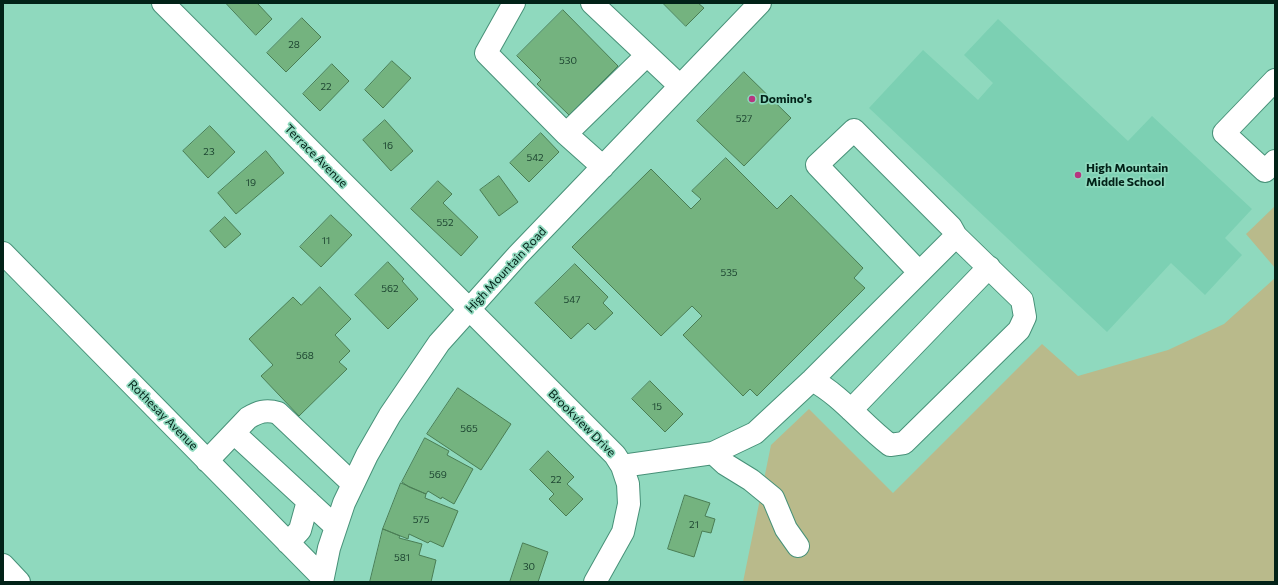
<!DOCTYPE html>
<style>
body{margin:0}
#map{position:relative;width:1278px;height:585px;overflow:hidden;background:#8fd9be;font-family:Commissioner,sans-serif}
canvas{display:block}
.frame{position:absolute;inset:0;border:4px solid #022218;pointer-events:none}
</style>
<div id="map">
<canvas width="1278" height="585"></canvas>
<div class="frame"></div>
</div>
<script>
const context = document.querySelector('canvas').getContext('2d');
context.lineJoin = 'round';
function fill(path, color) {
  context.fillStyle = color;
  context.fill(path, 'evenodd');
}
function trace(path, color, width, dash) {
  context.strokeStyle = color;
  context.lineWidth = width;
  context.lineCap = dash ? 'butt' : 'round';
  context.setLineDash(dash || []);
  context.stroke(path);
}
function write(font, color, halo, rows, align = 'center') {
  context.font = font + ' Commissioner,sans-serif';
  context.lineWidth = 3.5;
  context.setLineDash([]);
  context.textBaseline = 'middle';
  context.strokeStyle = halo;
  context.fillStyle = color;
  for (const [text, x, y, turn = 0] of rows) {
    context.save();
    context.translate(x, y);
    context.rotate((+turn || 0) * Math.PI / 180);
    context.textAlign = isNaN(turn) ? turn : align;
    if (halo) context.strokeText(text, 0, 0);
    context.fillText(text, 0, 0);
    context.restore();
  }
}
const built = new Path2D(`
 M998 19 1128 141 1152 116 1252 209 1225 238 1242 255 1205 295 1171 263 1107 332 869 108 923 50 978 100 993 83 964 55Z`);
const green = new Path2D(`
 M1275 206V268L1246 234Z
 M1275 278V582H743L771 445 809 409 893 493 1042 344 1078 376 1168 350 1224 324Z`);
const building = new Path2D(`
 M226 3H259L258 4 272 19 256 35Z
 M663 3H698L704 8 686 26Z
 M563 10 618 66 569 115 537 84 541 80 517 56Z
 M302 18 321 37 286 72 267 53Z
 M392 61 411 78 383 108 365 90Z
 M332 64 349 81 320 111 303 94Z
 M744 72 791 118 744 166 697 121Z
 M385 120 413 151 391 171 363 140Z
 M210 126 235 152 208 178 183 151Z
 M541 133 559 152 529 182 510 163Z
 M266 151 284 173 236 214 218 193Z
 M726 158 777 209 791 195 863 268 854 278 865 288 757 396 750 389 743 396 683 335 702 316 692 306 661 336 572 247 651 169 691 209 701 199 692 191Z
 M499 176 518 202 499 216 480 190Z
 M438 181 452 194 443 203 478 237 461 256 411 209Z
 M331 215 352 235 321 267 300 247Z
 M225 217 241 234 225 248 210 231Z
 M388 262 404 279 402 281 418 299 388 329 355 295Z
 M575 264 608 297 603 303 613 313 595 330 588 323 571 339 535 303Z
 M320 287 351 319 335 335 350 351 339 362 347 369 299 416 261 376 273 365 249 339 293 297 301 305Z
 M650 381 683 414 665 432 632 399Z
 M458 388 511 424 481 470 427 434Z
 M425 438 449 451 447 455 473 469 454 504 442 497 441 499 428 491 426 494 409 487 402 482Z
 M548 451 574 477 567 484 583 499 566 516 549 499 554 494 530 470Z
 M401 483 426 494 425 498 458 511 443 547 430 541 428 543 409 534 408 539 383 529Z
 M685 495 710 503 705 516 715 519 711 533 702 531 694 557 668 549Z
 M383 529 400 536 399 538 422 544 419 555 436 560 431 582H370Z
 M523 543 548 552 538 582H510Z`);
const minor = new Path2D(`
 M163 3 615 455 622 466 628 484 629 504 623 532 595 582
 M514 3 486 53 566 134 603 167
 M592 3 680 86
 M1275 80 1224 133 1265 171 1275 161
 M566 134 647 55
 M3 253 322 577
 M919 272 817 165 854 130 951 227 956 236
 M851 410 989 267
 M234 433 336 527
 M713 453 725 464 751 480 773 498 786 529 798 546
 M207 461 248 418C258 412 266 409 278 413L353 484
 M622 466 713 453 755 433 812 380 956 236 1022 300 1025 317 1019 330 904 443 890 445C863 425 842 396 812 380
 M288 543 300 530 308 501
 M3 565 19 582
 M322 582 329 548 344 503 367 455 390 415 439 343 518 255 760 3`);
const markers = [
 [752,99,4,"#b63680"],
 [1078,175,4,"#b63680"]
];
const numberNames = [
 ["28",294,45],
 ["530",568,61],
 ["22",326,87],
 ["527",744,119],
 ["16",388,146],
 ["23",209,152],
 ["542",535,158],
 ["19",251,183],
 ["552",445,223],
 ["11",326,241],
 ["535",729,273],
 ["562",390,289],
 ["547",572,300],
 ["568",305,356],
 ["15",657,407],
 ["565",469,429],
 ["569",438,475],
 ["22",556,480],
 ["575",421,520],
 ["21",694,525],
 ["581",402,558],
 ["30",529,567]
];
const poiNames = [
 ["Domino's",760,99],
 ["High Mountain",1086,168],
 ["Middle School",1086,182]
];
const streetNames = [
 ["Terrace Avenue",316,156,45],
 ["High Mountain Road",506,270,-47],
 ["Rothesay Avenue",163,415,45],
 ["Brookview Drive",582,423,45]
];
fill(built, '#7cd0b3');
fill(green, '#b9ba8b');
fill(building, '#74b37f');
trace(building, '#4a7d54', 1);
trace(minor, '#479178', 24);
trace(minor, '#fff', 22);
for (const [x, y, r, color] of markers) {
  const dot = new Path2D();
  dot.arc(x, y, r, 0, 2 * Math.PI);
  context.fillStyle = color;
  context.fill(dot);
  trace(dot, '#8fd9be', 1.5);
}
write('10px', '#1e4632', null, numberNames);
write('bold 12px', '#022218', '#8fd9be', poiNames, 'left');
write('12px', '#022218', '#8fd9be', streetNames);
</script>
